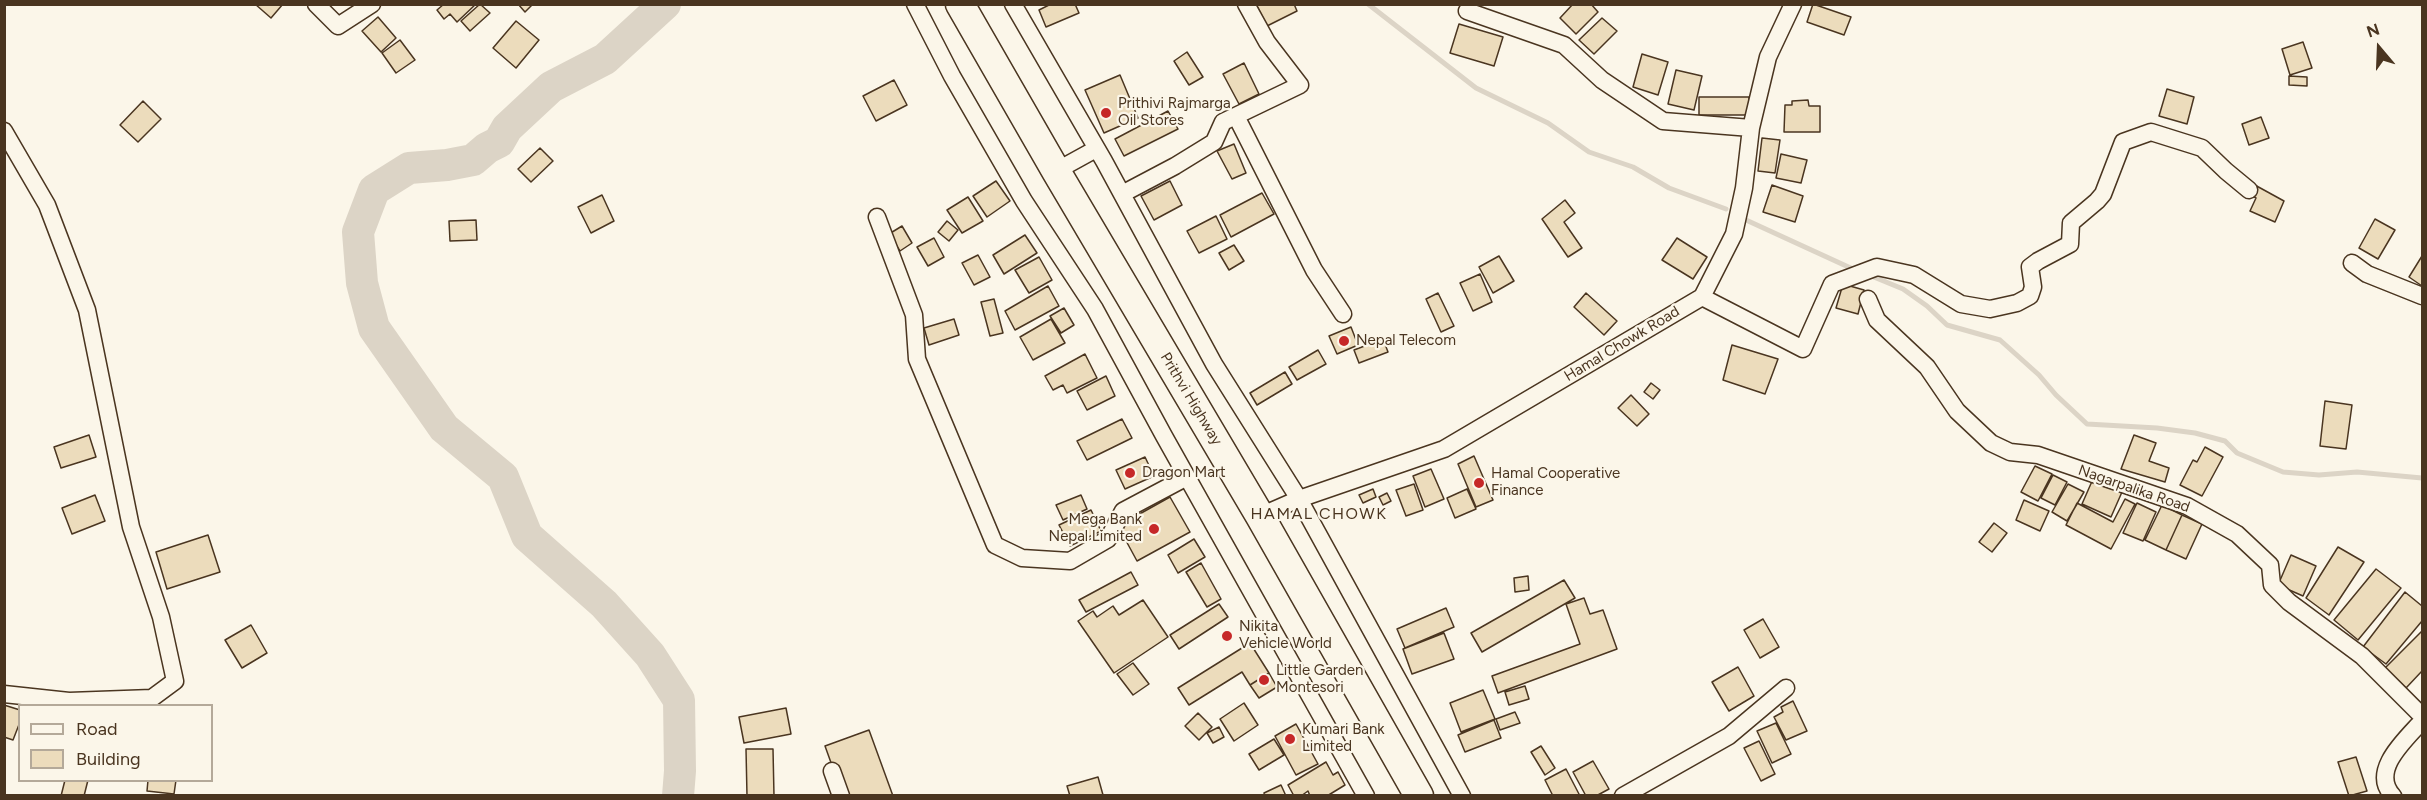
<!DOCTYPE html>
<style>
body{margin:0}
#map{position:relative;width:2427px;height:800px;overflow:hidden;background:#fbf6e9;font-family:Figtree,sans-serif}
canvas{display:block}
.frame{position:absolute;inset:0;border:6px solid #4a3520;pointer-events:none}
.legend{position:absolute;left:18px;top:704px;width:195px;height:78px;box-sizing:border-box;background:#fbf6e9;border:2px solid #b4a999;margin:0;padding:8px 10px;list-style:none;font-size:18px;color:#4a3520}
.legend li{display:flex;align-items:center;gap:12px;height:30px}
.legend b{width:30px;border:2px solid #b4a999}
.north{position:absolute;left:2349px;top:18px;width:60px;height:60px;-webkit-text-stroke:4px #fbf6e9;paint-order:stroke;rotate:341deg;font-size:16px;font-weight:700;line-height:24px;text-align:center;color:#4a3520}
.north::after{content:'';display:block;margin:auto;width:21px;height:27px;background:#4a3520;clip-path:polygon(50% 0,100% 100%,50% 72%,0 100%)}
</style>
<div id="map">
<canvas width="2427" height="800"></canvas>
<div class="frame"></div>
<ul class="legend">
<li><b style="height:8px;background:#fbf6e9"></b>Road</li>
<li><b style="height:16px;background:#ecdcbc"></b>Building</li>
</ul>
<div class="north">N</div>
</div>
<script>
const context = document.querySelector('canvas').getContext('2d');
context.lineJoin = 'round';
function trace(path, color, width, dash) {
  context.strokeStyle = color;
  context.lineWidth = width;
  context.lineCap = dash ? 'butt' : 'round';
  context.setLineDash(dash || []);
  context.stroke(path);
}
function fill(path, color) {
  context.fillStyle = color;
  context.fill(path, 'evenodd');
}
function write(font, color, halo, rows, align = 'center') {
  context.font = font + ' Figtree,sans-serif';
  context.lineWidth = 4.5;
  context.setLineDash([]);
  context.textBaseline = 'middle';
  context.strokeStyle = halo;
  context.fillStyle = color;
  for (const [text, x, y, turn = 0] of rows) {
    context.save();
    context.translate(x, y);
    context.rotate((+turn || 0) * Math.PI / 180);
    context.textAlign = isNaN(turn) ? turn : align;
    if (halo) context.strokeText(text, 0, 0);
    context.fillText(text, 0, 0);
    context.restore();
  }
}
const stream = new Path2D(`
 M1368 4 1476 88 1548 123 1589 152 1633 167 1669 188 1726 209
 M1746 220 1855 270
 M1869 275 1903 289 1927 306 1947 325 2000 340 2039 375 2056 395 2087 424 2157 428 2195 433 2225 441 2237 453 2283 472 2319 475 2357 472 2422 478`);
const river = new Path2D(`
 M665 4 605 59 551 87 507 128 499 142 487 148 473 160 447 165 409 168 374 190 358 232 362 283 374 328 444 428 503 477 527 536 604 604 650 655 679 700 680 771 678 796`);
const building = new Path2D(`
 M255 4H283L271 18Z
 M444 4H476L457 22 450 14 444 19 437 10Z
 M480 4 490 13 470 31 461 21Z
 M518 4H533L525 12Z
 M1051 4H1075L1079 13 1046 27 1039 10Z
 M1256 4H1294L1297 11 1267 26Z
 M1573 4H1591L1598 12 1576 34 1560 18Z
 M1813 4 1851 17 1844 35 1807 22Z
 M378 17 396 38 381 52 362 31Z
 M1602 18 1617 31 1594 54 1579 40Z
 M516 21 539 40 516 68 493 48Z
 M1459 24 1503 37 1494 66 1450 53Z
 M400 40 415 60 396 73 382 53Z
 M2303 42 2312 68 2290 75 2282 49Z
 M1187 52 1203 77 1189 85 1174 61Z
 M1642 54 1668 62 1658 95 1633 87Z
 M1244 63 1259 94 1239 104 1223 74Z
 M1676 70 1702 76 1694 110 1668 104Z
 M1120 75 1138 118 1104 133 1085 90Z
 M2289 76 2307 77V86L2289 85Z
 M894 80 907 105 876 121 863 96Z
 M2167 89 2194 97 2187 124 2159 116Z
 M1699 97H1749V115H1699Z
 M1808 100 1809 106H1820V132H1784L1785 105H1792V101Z
 M143 101 161 119 138 142 120 125Z
 M1168 111 1178 129 1124 156 1115 139Z
 M2261 117 2269 138 2249 145 2242 124Z
 M1762 138 1780 140 1775 173 1758 171Z
 M1234 144 1246 173 1232 179 1217 151Z
 M540 148 553 161 531 182 518 169Z
 M1781 154 1807 160 1801 183 1776 178Z
 M996 181 1010 201 987 217 973 196Z
 M1170 181 1182 205 1154 220 1141 196Z
 M2253 184 2284 201 2275 222 2250 211 2256 198 2248 193Z
 M1772 185 1803 196 1795 222 1763 212Z
 M1262 193 1274 214 1231 237 1220 215Z
 M602 195 614 221 591 233 578 207Z
 M968 197 983 221 962 233 947 210Z
 M1565 200 1575 213 1564 222 1582 248 1568 257 1542 219Z
 M1216 216 1227 239 1199 253 1187 231Z
 M2375 219 2395 230 2378 259 2359 248Z
 M476 220 477 240 450 241 449 221Z
 M947 221 958 230 949 241 938 232Z
 M902 226 912 243 900 251 889 234Z
 M1025 235 1037 253 1004 274 993 255Z
 M934 238 944 257 928 266 917 247Z
 M1677 238 1707 257 1693 279 1662 260Z
 M1234 245 1244 261 1229 270 1219 253Z
 M978 255 990 277 974 285 962 263Z
 M1499 256 1514 281 1493 293 1479 267Z
 M2422 256V286L2409 277Z
 M1039 257 1052 280 1029 293 1015 270Z
 M1480 274 1492 302 1473 311 1460 283Z
 M1843 284 1864 290 1858 314 1836 308Z
 M1048 286 1059 306 1015 330 1005 311Z
 M1438 293 1454 326 1441 332 1426 299Z
 M1586 293 1617 321 1604 335 1574 307Z
 M994 299 1003 333 990 336 981 302Z
 M1064 308 1074 325 1061 333 1050 316Z
 M954 319 959 335 929 345 924 328Z
 M1051 319 1065 343 1033 360 1020 337Z
 M1351 327 1358 345 1337 354 1329 336Z
 M1383 339 1388 352 1359 363 1354 350Z
 M1732 345 1778 359 1765 394 1723 380Z
 M1318 350 1326 364 1297 380 1289 367Z
 M1085 354 1097 378 1067 393 1063 385 1053 390 1045 376Z
 M1285 372 1292 384 1257 405 1250 393Z
 M1106 376 1115 396 1087 410 1077 391Z
 M1651 383 1660 390 1653 399 1644 392Z
 M1631 395 1649 414 1637 426 1618 408Z
 M2325 401 2352 405 2346 449 2320 446Z
 M1122 419 1132 438 1087 460 1077 441Z
 M89 435 96 457 61 468 54 447Z
 M2134 435 2156 443 2149 461 2169 468 2165 482 2121 469Z
 M2205 447 2223 457 2202 496 2180 485 2193 460 2197 462Z
 M1474 456 1493 500 1476 507 1458 464Z
 M1145 457 1154 476 1125 489 1116 470Z
 M2035 466 2052 474 2038 501 2021 492Z
 M1431 469 1444 499 1425 507 1413 476Z
 M2053 475 2067 482 2055 505 2041 498Z
 M2093 479 2122 492 2111 517 2082 504Z
 M1414 484 1423 510 1406 516 1396 490Z
 M2068 484 2084 492 2067 521 2052 512Z
 M1373 489 1376 497 1363 503 1359 495Z
 M1467 489 1476 509 1455 518 1447 498Z
 M1387 493 1391 501 1383 505 1379 497Z
 M95 495 105 521 72 534 62 508Z
 M1081 495 1087 509 1063 520 1056 505Z
 M1170 497 1190 532 1137 561 1118 526Z
 M2125 499 2135 504 2111 549 2066 525 2077 503 2113 522Z
 M2024 500 2049 511 2040 531 2016 520Z
 M2137 503 2156 512 2143 541 2123 533Z
 M2162 505 2182 515 2166 550 2145 540Z
 M1091 510 1101 531 1070 546 1059 525Z
 M2182 515 2202 524 2186 559 2166 550Z
 M1994 523 2007 533 1992 552 1979 542Z
 M208 535 220 572 167 589 156 552Z
 M1194 539 1205 557 1178 573 1168 555Z
 M2338 547 2364 562 2329 615 2306 598Z
 M2291 555 2316 566 2303 596 2278 585Z
 M1201 563 1221 599 1207 607 1186 572Z
 M2376 569 2401 588 2358 640 2334 620Z
 M1131 572 1138 585 1086 612 1079 600Z
 M1528 576 1529 590 1515 592 1514 578Z
 M1564 580 1575 598 1482 652 1471 633Z
 M2405 592 2422 606V621L2386 664 2363 647Z
 M1584 598 1590 614 1603 610 1617 649 1498 693 1492 676 1580 644 1566 604Z
 M1143 600 1168 637 1114 673 1078 621 1093 611 1097 617 1113 606 1119 615Z
 M1219 604 1228 617 1179 649 1170 635Z
 M1446 608 1454 627 1405 648 1397 629Z
 M1763 619 1779 647 1760 658 1744 630Z
 M251 625 267 653 242 668 225 640Z
 M2422 631V671L2406 688 2385 668Z
 M1444 633 1454 659 1412 674 1403 649Z
 M1250 643 1269 673 1250 685 1242 672 1189 705 1178 688Z
 M1133 663 1149 684 1133 695 1117 674Z
 M1738 667 1754 696 1729 711 1712 682Z
 M1269 673 1277 687 1259 698 1250 685Z
 M1525 686 1529 699 1509 705 1505 692Z
 M1483 690 1495 719 1461 732 1450 703Z
 M1793 701 1807 731 1786 740 1774 717 1783 712 1781 707Z
 M1244 703 1258 725 1234 741 1220 719Z
 M4 705 20 710V722L13 740 4 737Z
 M786 708 791 734 744 743 739 717Z
 M1515 712 1520 723 1500 730 1496 719Z
 M1198 713 1212 727 1199 740 1185 726Z
 M1494 720 1501 738 1465 752 1458 735Z
 M1776 723 1791 754 1772 763 1757 731Z
 M1296 724 1318 764 1296 775 1275 736Z
 M1219 727 1224 737 1213 743 1207 733Z
 M869 730 893 796H843L825 746Z
 M1274 739 1284 755 1259 770 1249 754Z
 M1759 741 1775 774 1761 781 1744 748Z
 M1541 746 1555 768 1545 775 1531 752Z
 M746 749H773L774 796H747Z
 M2356 757 2367 791 2349 796 2338 762Z
 M1593 761 1609 789 1596 796H1586L1573 772Z
 M1326 762 1333 775 1338 772 1345 785 1327 796H1310L1308 791 1301 796H1294L1288 785Z
 M1566 769 1580 796H1553L1545 780Z
 M1098 777 1103 795 1070 796 1067 786Z
 M65 780H88L84 796H61Z
 M148 780H176L174 794 147 791Z
 M1281 785 1286 796H1265L1264 793Z`);
const street = new Path2D(`
 M316 4 338 26 372 4
 M915 4 952 76 1024 201 1095 309 1164 436 1366 796
 M1013 4 1104 161 1214 364 1299 499 1462 796
 M1467 11 1564 45 1602 80 1663 121 1751 128
 M1236 116 1314 270 1343 314
 M4 131 47 205 87 310 131 527 161 617 175 681 152 698 69 701 4 694
 M1056 171 1096 149
 M1122 194 1175 166 1214 142 1223 122 1300 85 1267 42 1246 4
 M877 217 914 315 917 359 995 545 1022 558 1070 561 1108 539 1123 511 1187 477
 M2352 263 2367 274 2422 296
 M1702 297 1803 349 1832 284 1877 267 1914 275 1961 304 1990 309 2017 303 2030 296 2033 287 2030 267 2038 261 2070 244 2071 223 2097 201 2103 194 2123 142 2151 132 2202 148 2226 171 2249 190
 M1868 299 1877 320 1927 367 1957 411 1991 443 2010 452 2038 455 2187 506 2237 534 2270 565 2272 585 2289 602 2362 656 2422 716
 M1260 516 1299 499 1444 449 1702 297 1734 234 1744 188 1751 128 1768 57 1793 4
 M832 771 841 796
 M1623 796 1729 736 1786 688
 M2393 796C2369 771 2406 739 2422 721`);
const highway = new Path2D(`
 M960 4 1056 171 1260 516 1419 796`);
const markers = [
 [1106,113,6,"#c62828"],
 [1344,341,6,"#c62828"],
 [1130,473,6,"#c62828"],
 [1479,483,6,"#c62828"],
 [1154,529,6,"#c62828"],
 [1227,636,6,"#c62828"],
 [1264,680,6,"#c62828"],
 [1290,739,6,"#c62828"]
];
const poiNames = [
 ["Prithivi Rajmarga",1118,104],
 ["Oil Stores",1118,121],
 ["Nepal Telecom",1356,341],
 ["Dragon Mart",1142,473],
 ["Hamal Cooperative",1491,474],
 ["Finance",1491,491],
 ["Mega Bank",1142,520,"right"],
 ["Nepal Limited",1142,537,"right"],
 ["Nikita",1239,627],
 ["Vehicle World",1239,644],
 ["Little Garden",1276,671],
 ["Montesori",1276,688],
 ["Kumari Bank",1302,730],
 ["Limited",1302,747]
];
const streetNames = [
 ["Hamal Chowk Road",1622,344,-31],
 ["Prithvi Highway",1191,399,59],
 ["Nagarpalika Road",2134,489,19]
];
const neighbourhoodNames = [
 ["HAMAL CHOWK",1319,514]
];
trace(stream, '#dcd4c6', 5);
trace(river, '#dcd4c6', 32);
fill(building, '#ecdcbc');
trace(building, '#4a3520', 1.5);
trace(street, '#4a3520', 19);
trace(highway, '#4a3520', 31);
trace(street, '#fbf6e9', 16);
trace(highway, '#fbf6e9', 28);
for (const [x, y, r, color] of markers) {
  const dot = new Path2D();
  dot.arc(x, y, r, 0, 2 * Math.PI);
  context.fillStyle = color;
  context.fill(dot);
  trace(dot, '#fbf6e9', 2);
}
write('15px', '#4a3520', '#fbf6e9', poiNames, 'left');
write('15px', '#4a3520', '#fbf6e9', streetNames);
context.letterSpacing = '1.5px';
write('16px', '#4a3520', '#fbf6e9', neighbourhoodNames);
context.letterSpacing = '0px';
</script>
